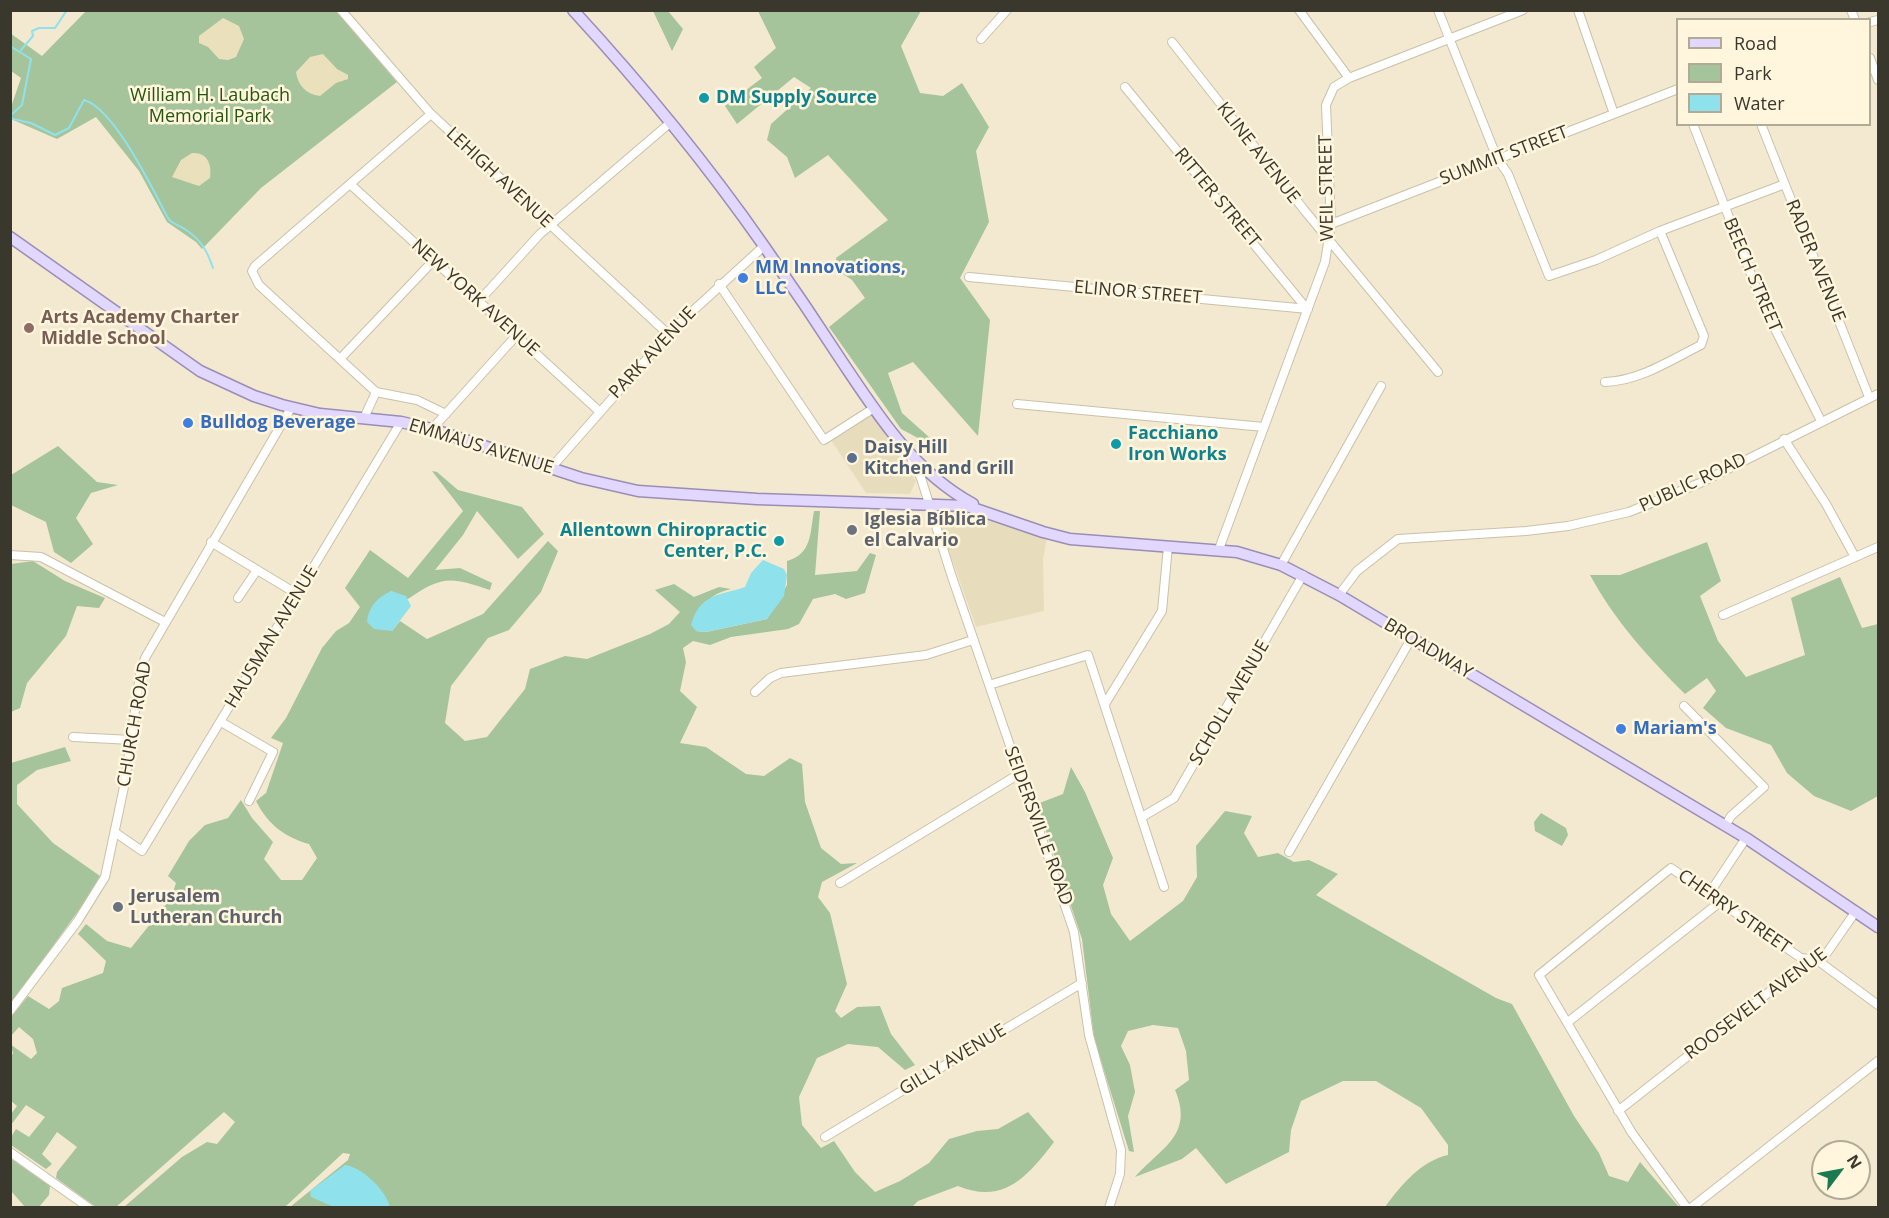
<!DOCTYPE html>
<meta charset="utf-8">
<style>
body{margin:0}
#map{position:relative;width:1889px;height:1218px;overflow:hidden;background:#f2e9d0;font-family:"Open Sans",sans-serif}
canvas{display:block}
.frame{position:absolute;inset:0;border:12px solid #3a372d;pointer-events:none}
.legend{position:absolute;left:1676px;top:18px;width:195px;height:108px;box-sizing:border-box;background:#fff6dd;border:2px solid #b0aa97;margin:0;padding:8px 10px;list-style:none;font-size:18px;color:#3a372d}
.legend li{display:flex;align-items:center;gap:12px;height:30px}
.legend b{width:30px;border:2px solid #b0aa97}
.north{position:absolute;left:1811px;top:1140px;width:60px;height:60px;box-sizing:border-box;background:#fff6dd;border:2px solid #b0aa97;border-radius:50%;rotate:58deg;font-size:16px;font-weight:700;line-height:24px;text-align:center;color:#3a372d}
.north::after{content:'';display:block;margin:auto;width:21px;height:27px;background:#1c7a50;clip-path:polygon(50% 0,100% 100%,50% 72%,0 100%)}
</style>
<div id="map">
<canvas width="1889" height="1218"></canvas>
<div class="frame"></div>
<ul class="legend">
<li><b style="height:8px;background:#e1d7ff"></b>Road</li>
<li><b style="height:16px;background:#a6c49b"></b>Park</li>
<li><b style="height:16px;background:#8fe1eb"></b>Water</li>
</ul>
<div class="north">N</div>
</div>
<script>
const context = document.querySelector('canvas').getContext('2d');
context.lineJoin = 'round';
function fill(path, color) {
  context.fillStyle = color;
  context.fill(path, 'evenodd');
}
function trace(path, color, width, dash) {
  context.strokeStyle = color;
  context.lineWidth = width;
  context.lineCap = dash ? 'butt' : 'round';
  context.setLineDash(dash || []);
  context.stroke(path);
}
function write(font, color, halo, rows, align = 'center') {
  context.font = font + ' "Open Sans",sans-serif';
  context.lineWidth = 5;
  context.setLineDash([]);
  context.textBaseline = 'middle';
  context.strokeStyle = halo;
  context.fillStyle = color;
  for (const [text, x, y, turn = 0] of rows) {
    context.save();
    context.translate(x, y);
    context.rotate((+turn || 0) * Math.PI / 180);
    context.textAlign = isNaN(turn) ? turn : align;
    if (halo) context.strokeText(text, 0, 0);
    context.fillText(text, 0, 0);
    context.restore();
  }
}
const built = new Path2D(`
 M872 415 916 481 910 494 866 493 831 440Z
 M945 510 968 511 1018 530 1047 538 1043 559 1044 611 976 627 937 517 936 514Z`);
const green = new Path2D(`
 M86 11H336L397 82 261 188 202 249 196 242 167 222 139 171 96 117 57 139 11 119V107L21 78 11 71 10 33 42 56Z
 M653 11H668L683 29 672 51Z
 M758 11H921L901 46 920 93 943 96 962 83 989 127 976 151 989 222 960 278 990 320 978 436 913 362 888 373 902 413 948 454 901 429 829 327 865 298 852 280 837 270 836 258 888 220 828 155 795 178 787 157 767 140 771 124 811 88 794 77 737 124 725 106 762 78 754 67 776 48Z
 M58 446 97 482 118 485 91 493 76 518 93 544 71 563 54 552 46 522 11 505V475Z
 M432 471 437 472 458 490 522 507 544 534 518 559 477 511 463 535 435 570 460 568 492 583 490 590C451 577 443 575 408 599L391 591 392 631 400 621 427 639 483 614 548 541 558 551 541 592 509 630 488 638 451 686 445 723 465 741 487 737 525 689 530 669 565 656 587 659 650 634 669 624 680 612 655 590 674 584 694 597 719 587 731 589C704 596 704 606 696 631L706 632 767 619 787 585V561C812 554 810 533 814 511H820L815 575 857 571 870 553 876 555 865 593 846 599 835 594 813 599 799 624 788 629 731 637 710 645 693 641 683 648 686 662 680 691 697 707 680 743 706 747 746 774 764 776 790 758 802 764 805 802 821 848 841 864 857 863 822 882 818 897 830 913 847 984 835 1011 841 1018 857 1007 880 1006 891 1034 915 1065 905 1070 878 1047 848 1044 817 1058 799 1097 802 1125 821 1148 834 1141 855 1172 875 1192 900 1181 929 1163 949 1139 977 1131 998 1129 1028 1112 1054 1142C1028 1176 1004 1205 958 1186L918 1201 912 1207H290L348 1160 350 1154 343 1153 285 1207H124L182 1157 207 1142 217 1144 235 1122 224 1112 116 1207H96L56 1178 57 1172 77 1147 57 1132 42 1154 52 1164 46 1169 11 1145V1137L16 1129 29 1137 45 1117 26 1105 11 1125V1114L17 1106 11 1101V1057L13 1053 10 1044 31 1059 37 1053 33 1039 19 1027 11 1036V1017L28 996 49 1009 59 1001 62 988 103 973 106 961 78 934 86 924 107 941 131 948 171 898 176 883 168 876 189 841 205 825 228 818 241 800 252 818 273 842 264 859 281 880H302L317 858 309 844C285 837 268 825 256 801L266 793 283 743 271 738 286 718 322 648 336 631 349 623 360 607 345 588 370 550 408 578 463 511Z
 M1707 542 1721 581 1700 596 1718 641 1746 677 1805 655 1791 598 1840 577 1862 628 1878 624V796L1851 811 1814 796 1787 773 1771 745 1726 728 1703 708 1716 691 1707 678 1685 694C1649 658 1614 620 1590 575H1620Z
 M33 561 65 581 105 598 99 608 77 606 66 636 27 683 20 708 11 712V564Z
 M65 747 71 761 37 770 17 785V804L53 843 100 876 99 882 11 1004V763Z
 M1071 767 1085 792 1113 858 1103 885 1111 914 1130 941 1183 901 1197 877 1196 846 1225 811 1252 816 1244 833 1258 857 1278 853 1294 862 1309 860 1338 874 1316 895 1496 998 1512 1004 1574 1116 1599 1153 1609 1176 1628 1182 1640 1162 1679 1207H1385C1401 1185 1421 1161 1448 1155V1145L1421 1108 1376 1081H1343L1301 1101 1291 1130 1289 1152 1226 1184 1196 1148 1182 1159 1135 1177C1162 1147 1194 1135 1175 1090L1189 1080 1186 1051 1178 1028 1153 1025 1128 1031 1121 1046 1130 1065 1135 1092 1128 1116 1134 1152 1129 1151 1094 1038 1082 939 1037 804 1063 794Z
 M1541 813 1566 828 1568 835 1562 846 1535 831 1534 822Z
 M10 1158 50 1186 49 1195 39 1207H25L11 1191Z`);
const sand = new Path2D(`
 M223 18 239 26 244 39 236 57 228 60 219 59 208 47 199 43V36Z
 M323 54 337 69 348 75V79L336 83 320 96C306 94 298 86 296 72L310 57Z
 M192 153C208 152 212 165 210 178L199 186 172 177 181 160Z`);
const water = new Path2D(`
 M763 560 784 569 787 575 784 596 767 619 706 632 696 631 691 625C700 593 719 596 745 587L751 573Z
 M391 591 406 596 411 606 392 631 374 629 367 622C368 607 378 597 391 591Z
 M345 1165C362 1167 386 1190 390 1207H334L311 1197 310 1191Z`);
const stream = new Path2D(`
 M10 46 31 59 22 105 10 116
 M21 50 33 36 32 31 39 28H55L67 10
 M10 116 13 119 31 123 55 135 69 128 84 100C115 109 153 190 168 218 171 223 178 225 183 228 200 238 207 250 213 268`);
const minor = new Path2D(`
 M341 10 431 114 668 334
 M1299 10 1349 78
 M1438 10 1497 158 1508 174 1549 276 1596 260 1660 231 1785 184
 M1578 10 1614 114
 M1851 10 1855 20
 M1870 22 1878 20
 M981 39 1007 10
 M1172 42 1305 211 1438 372
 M1870 58 1878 80
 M1125 87 1307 309
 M1693 124 1762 303 1821 421
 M1761 124 1869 397
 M350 184 600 412
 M1331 224 1678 89
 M969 277 1308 309
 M719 284 824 440 874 408
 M479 301 540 234 671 122
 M340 359 434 260
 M1605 382C1639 381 1671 360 1701 345L1704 336 1660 231
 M376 392 417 400 446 414
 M1017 404 1264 427
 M364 418 376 392 259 285 252 271 255 266 431 114
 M432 429 516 336
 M1784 439 1826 504 1855 557
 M911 458 921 478 951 574 1074 932 1089 1035 1121 1150 1120 1174 1109 1208
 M551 468 674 328 764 246
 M211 542 297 594
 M1219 549 1325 262 1331 224 1326 105 1334 87 1349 78 1523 10
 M10 555 41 557 165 622
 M1281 565 1381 386
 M1339 595 1357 571 1398 539 1526 531 1568 526 1629 512 1700 483 1878 394
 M238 598 257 570
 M1723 615 1878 547
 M989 685 1088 655 1164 887
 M755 692 770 678 781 673 926 655 973 640
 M1105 704 1162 611 1168 546
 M1684 706 1764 787 1731 816 1725 826
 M221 722 273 752 249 801
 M73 737 132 740
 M1142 817 1174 798 1303 575
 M116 833 142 851 401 422
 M1289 852 1411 639
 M840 883 1019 774
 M1709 894 1746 838
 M10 1011 77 922 105 877 125 782 140 675 145 658 291 408
 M1568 1022 1720 902
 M1618 1111 1806 963 1824 957 1856 911
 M825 1137 1082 983
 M10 1152 89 1208
 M1687 1208 1632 1133 1539 975 1671 868 1801 958 1817 960 1878 1005
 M1691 1208 1878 1061`);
const major = new Path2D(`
 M573 10C642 85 706 163 764 246 792 286 819 326 845 366 881 420 915 472 973 504
 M10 237 200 371 254 396 282 405 320 414 401 422 432 429 581 478 638 491 757 499 967 506 1043 532 1070 539 1237 552 1281 565 1339 595 1746 838 1878 927`);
const markers = [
 [704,98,6,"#0f9aa8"],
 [743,278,6,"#3f7fe0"],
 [29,328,6,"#8d6e63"],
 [188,423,6,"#3f7fe0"],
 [1116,444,6,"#0f9aa8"],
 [852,458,6,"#5c6f8a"],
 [852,530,6,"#6b7280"],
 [779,541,6,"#0f9aa8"],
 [1621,729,6,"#3f7fe0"],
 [118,907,6,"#6b7280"]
];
const parkNames = [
 ["William H. Laubach",210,96],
 ["Memorial Park",210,117]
];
const cultureNames = [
 ["DM Supply Source",716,98],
 ["Facchiano",1128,434],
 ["Iron Works",1128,455],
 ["Allentown Chiropractic",767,531,"right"],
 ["Center, P.C.",767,552,"right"]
];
const streetNames = [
 ["KLINE AVENUE",1258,153,52],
 ["SUMMIT STREET",1504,156,-21],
 ["LEHIGH AVENUE",499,178,43],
 ["WEIL STREET",1327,188,-91],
 ["RITTER STREET",1217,198,50],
 ["RADER AVENUE",1815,261,68],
 ["BEECH STREET",1752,275,67],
 ["ELINOR STREET",1138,293,5],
 ["NEW YORK AVENUE",475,298,42],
 ["PARK AVENUE",653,353,-47],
 ["EMMAUS AVENUE",481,447,17],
 ["PUBLIC ROAD",1693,483,-25],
 ["HAUSMAN AVENUE",272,637,-59],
 ["BROADWAY",1428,649,31],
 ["SCHOLL AVENUE",1230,703,-60],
 ["CHURCH ROAD",135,724,-80],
 ["SEIDERSVILLE ROAD",1038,826,70],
 ["CHERRY STREET",1734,912,35],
 ["ROOSEVELT AVENUE",1756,1004,-37],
 ["GILLY AVENUE",953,1060,-31]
];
const shopNames = [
 ["MM Innovations,",755,268],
 ["LLC",755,289],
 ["Bulldog Beverage",200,423],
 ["Mariam's",1633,729]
];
const educationNames = [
 ["Arts Academy Charter",41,318],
 ["Middle School",41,339]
];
const serviceNames = [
 ["Daisy Hill",864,448],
 ["Kitchen and Grill",864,469]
];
const worshipNames = [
 ["Iglesia Bíblica",864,520],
 ["el Calvario",864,541],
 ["Jerusalem",130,897],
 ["Lutheran Church",130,918]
];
fill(built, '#e7ddbd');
fill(green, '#a6c49b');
fill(sand, '#eae0bb');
fill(water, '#8fe1eb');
trace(stream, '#8fe1eb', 2);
trace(minor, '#cac1a9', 10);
trace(major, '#9a8eb6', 13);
trace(minor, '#fff', 8);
trace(major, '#e1d7ff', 10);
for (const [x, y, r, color] of markers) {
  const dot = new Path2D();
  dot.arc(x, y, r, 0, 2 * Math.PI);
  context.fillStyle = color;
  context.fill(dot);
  trace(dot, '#fff6dd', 2);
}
write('18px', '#26550e', '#fff6dd', parkNames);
write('bold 18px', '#0d838f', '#fff6dd', cultureNames, 'left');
write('18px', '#3a372d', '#fff6dd', streetNames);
write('bold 18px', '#366cbe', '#fff6dd', shopNames, 'left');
write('bold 18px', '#785e54', '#fff6dd', educationNames, 'left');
write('bold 18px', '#4e5e75', '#fff6dd', serviceNames, 'left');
write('bold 18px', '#5b616d', '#fff6dd', worshipNames, 'left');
</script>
